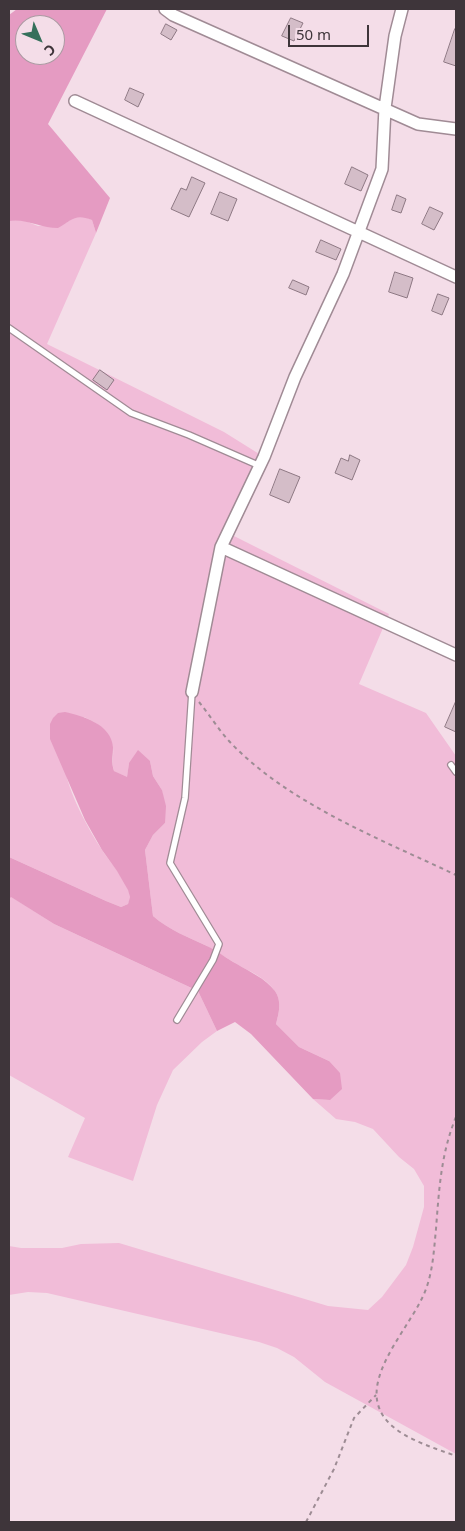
<!DOCTYPE html>
<meta charset="utf-8">
<style>
body{margin:0}
#map{position:relative;width:465px;height:1531px;overflow:hidden;background:#f4dde8;font-family:"Noto Sans",sans-serif}
canvas{display:block}
.frame{position:absolute;inset:0;border:10px solid #3e353a;pointer-events:none}
.north{position:absolute;left:15px;top:15px;width:50px;height:50px;box-sizing:border-box;background:#f4dde8;border:1px solid #ab9aa2;border-radius:50%;rotate:135deg;font-size:14px;font-weight:700;line-height:20px;text-align:center;color:#3e353a}
.north::after{content:'';display:block;margin:auto;width:18px;height:22px;background:#35705b;clip-path:polygon(50% 0,100% 100%,50% 72%,0 100%)}
.scale{position:absolute;left:288px;top:25px;width:81px;height:22px;box-sizing:border-box;border:2px solid #3e353a;border-top:0;padding-left:6px;font-size:15px;line-height:18px;white-space:nowrap;color:#3e353a;-webkit-text-stroke:4px #f4dde8;paint-order:stroke}
</style>
<div id="map">
<canvas width="465" height="1531"></canvas>
<div class="frame"></div>
<div class="north">С</div>
<div class="scale">50 m</div>
</div>
<script>
const context = document.querySelector('canvas').getContext('2d');
context.lineJoin = 'round';
function fill(path, color) {
  context.fillStyle = color;
  context.fill(path, 'evenodd');
}
function trace(path, color, width, dash) {
  context.strokeStyle = color;
  context.lineWidth = width;
  context.lineCap = dash ? 'butt' : 'round';
  context.setLineDash(dash || []);
  context.stroke(path);
}
const green = new Path2D(`
 M84 216 92 220 96 233 47 344 224 432 264 457 234 536 389 614 359 684 426 713 456 756V1454L325 1382 294 1357 277 1348 259 1342 47 1293 28 1292 9 1295V1246L21 1248H62L81 1244 119 1243 328 1306 368 1310 382 1297 406 1265 413 1247 424 1207V1186L414 1169 399 1157 373 1129 355 1122 336 1119 313 1099 330 1100 329 1061 299 1047 276 1024C279 1013 282 1001 275 991 265 977 250 972 237 964 227 959 217 951 207 946 188 937 169 930 153 916L145 850 153 835 165 823 162 790 153 776 150 761 129 763 127 778 114 771C111 761 114 757 113 748 110 733 97 722 84 717L66 774C71 797 89 830 102 850 109 861 130 884 130 897 130 899 129 901 128 904L121 907 106 901 9 857V221L20 219 38 226 66 223 74 217Z
 M10 896 54 924 198 991 217 1031 202 1042 173 1070 157 1105 133 1181 68 1157 85 1118 9 1075V899Z`);
const forest = new Path2D(`
 M17 9H107L48 124 110 198 96 233 92 220C75 213 72 220 58 228 41 228 25 218 9 221V15ZM25 25H55V55H25Z
 M65 712C83 716 111 724 113 747 113 757 111 762 114 771L127 777 129 763 138 750 150 761 153 776 162 790 166 806 165 823 153 835 145 850 153 916C169 930 188 937 207 946 218 951 227 959 237 964 250 972 265 978 275 991 282 1001 279 1013 276 1024L299 1047 329 1061 340 1073 342 1089 330 1100 313 1099 251 1034 235 1022 217 1031 198 991 54 924 11 897 9 899V857L106 901 121 907 128 904 130 897 128 890 117 871 102 850 85 820 50 739V724L53 718 58 713Z`);
const building = new Path2D(`
 M291 18 303 23 294 41 282 36Z
 M166 24 177 30 171 40 161 34Z
 M455 29 456 30V66L444 62Z
 M130 88 144 94 138 107 125 100Z
 M352 167 368 175 361 191 345 184Z
 M192 177 205 183 189 217 171 209 181 188 186 190Z
 M220 192 237 199 228 221 211 214Z
 M397 195 406 199 401 213 392 210Z
 M430 207 443 213 434 230 422 224Z
 M321 240 341 249 336 260 316 252Z
 M395 272 413 278 407 298 389 292Z
 M293 280 309 287 306 295 289 288Z
 M438 294 449 298 442 315 432 311Z
 M100 370 114 380 107 390 93 380Z
 M350 455 360 460 352 480 335 473 341 458 348 461Z
 M280 469 300 477 289 503 270 495Z
 M456 701V732L445 727Z`);
const path = new Path2D(`
 M199 702C209 714 218 729 229 741 287 803 380 839 456 875
 M456 1117C441 1153 439 1190 436 1229 434 1249 433 1270 426 1289 414 1323 363 1373 380 1410 391 1436 432 1447 456 1456
 M306 1522 334 1469 354 1418 376 1395`);
const lane = new Path2D(`
 M9 328 131 413 189 435 260 466
 M451 765 456 772
 M177 1020 213 960 219 944 170 863 185 798 192 692`);
const street = new Path2D(`
 M165 9 173 15 418 124 456 129
 M75 101 456 277
 M221 547 456 655
 M192 692 221 547 264 457 295 377 343 274 382 169 385 108 395 36 402 9`);
fill(green, '#f1bcd8');
fill(forest, '#e59bc2');
fill(building, '#d4bdc8');
trace(building, '#8d7883', 1);
trace(lane, '#a08b95', 8);
trace(street, '#a08b95', 14);
trace(path, '#9d8c94', 2, [4, 4]);
trace(lane, '#fff', 5.5);
trace(street, '#fff', 11);
</script>
